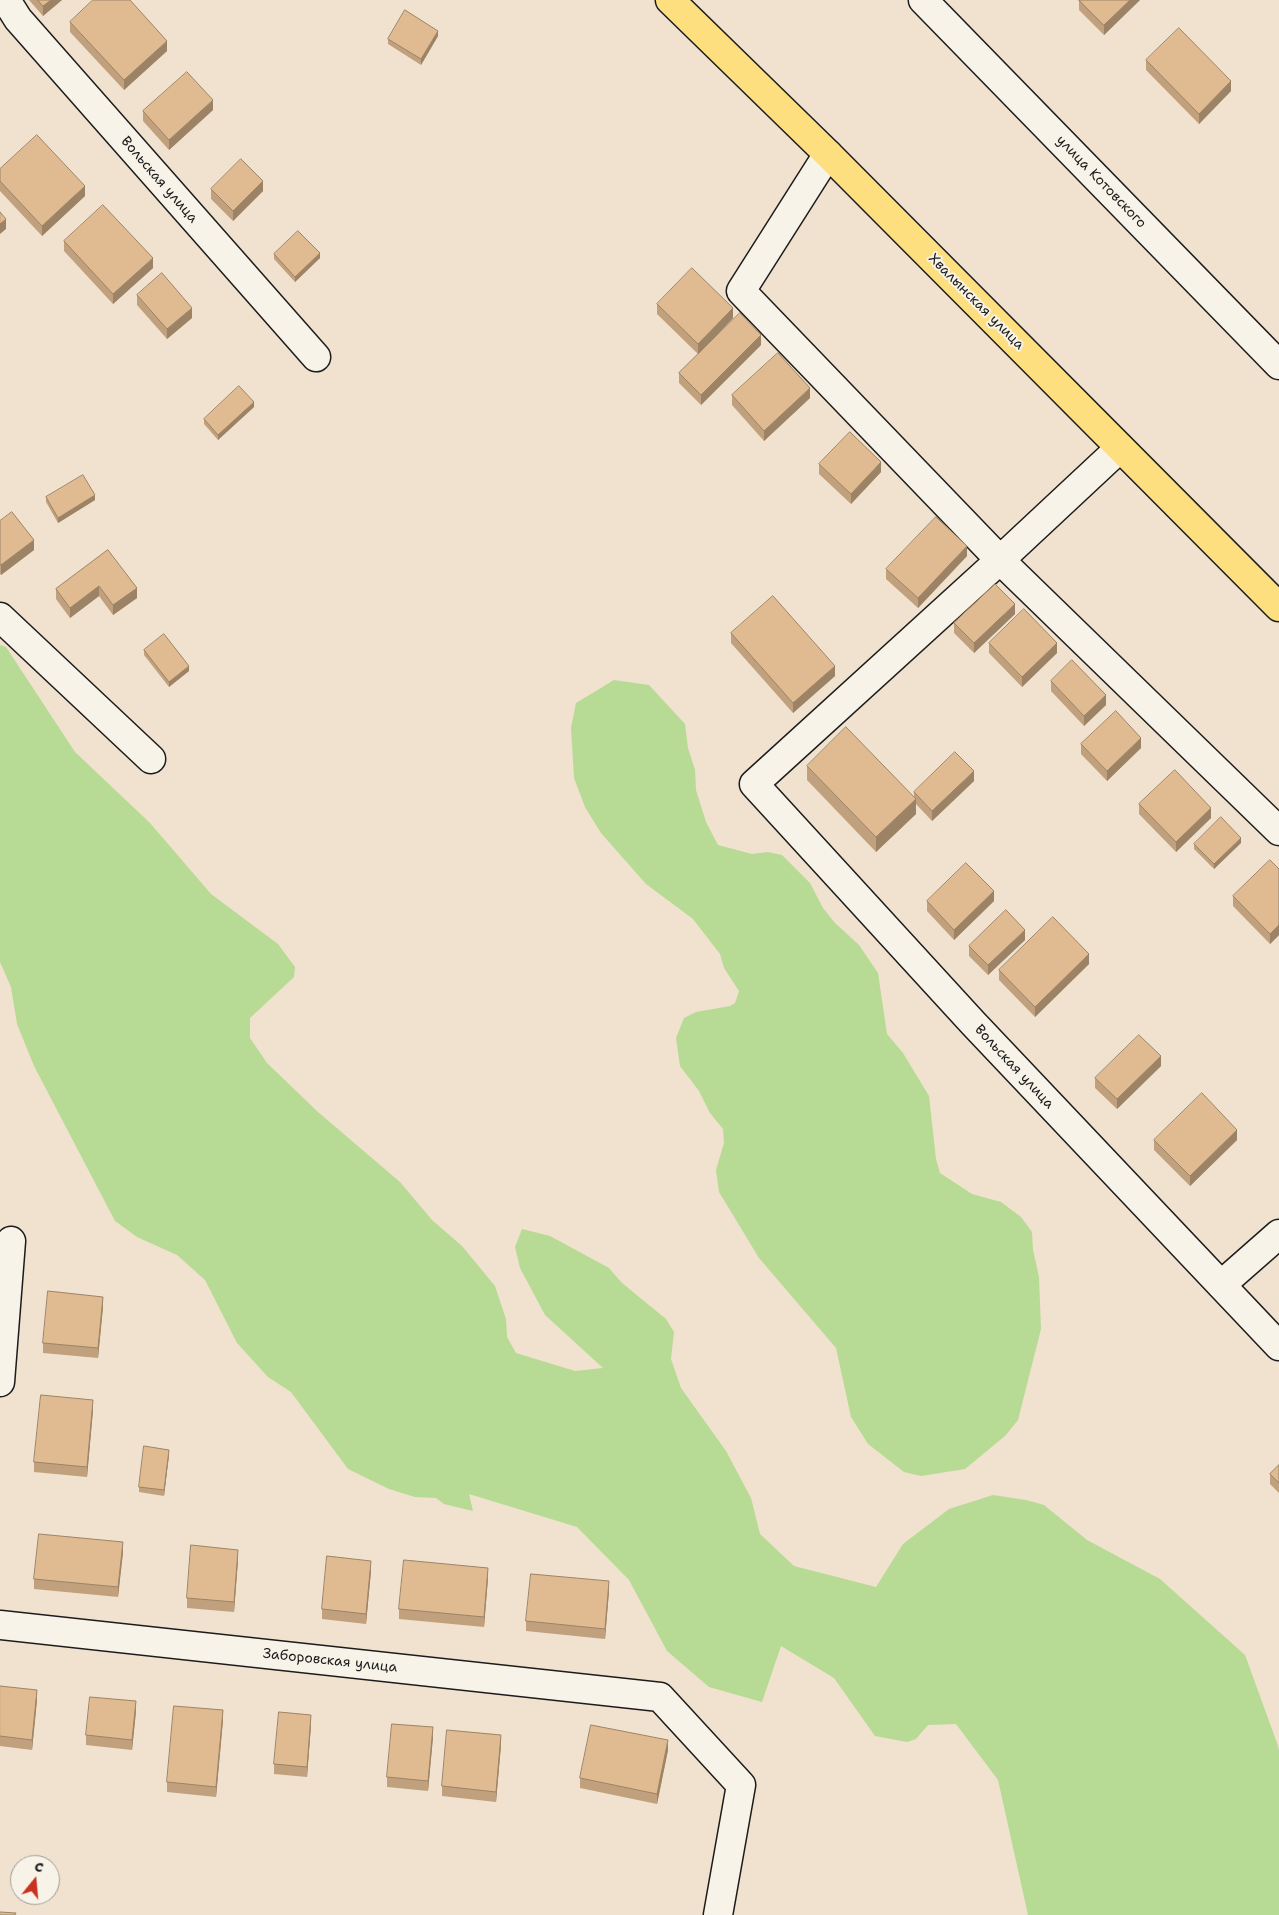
<!DOCTYPE html>
<meta charset="utf-8">
<style>
body{margin:0}
#map{position:relative;width:1279px;height:1915px;overflow:hidden;background:#f0e2ce;font-family:"Shantell Sans",sans-serif}
canvas{display:block}
.north{position:absolute;left:10px;top:1855px;width:50px;height:50px;box-sizing:border-box;background:#f7f3e8;border:1px solid #9f9d96;border-radius:50%;rotate:17deg;font-size:14px;font-weight:700;line-height:20px;text-align:center;color:#1c1c1c}
.north::after{content:'';display:block;margin:auto;width:18px;height:22px;background:#c8321e;clip-path:polygon(50% 0,100% 100%,50% 72%,0 100%)}
</style>
<div id="map">
<canvas width="1279" height="1915"></canvas>
<div class="north">С</div>
</div>
<script>
const context = document.querySelector('canvas').getContext('2d');
context.lineJoin = 'round';
function fill(path, color) {
  context.fillStyle = color;
  context.fill(path, 'evenodd');
}
function trace(path, color, width, dash) {
  context.strokeStyle = color;
  context.lineWidth = width;
  context.lineCap = dash ? 'butt' : 'round';
  context.setLineDash(dash || []);
  context.stroke(path);
}
function write(font, color, halo, rows, align = 'center') {
  context.font = font + ' "Shantell Sans",sans-serif';
  context.lineWidth = 4;
  context.setLineDash([]);
  context.textBaseline = 'middle';
  context.strokeStyle = halo;
  context.fillStyle = color;
  for (const [text, x, y, turn = 0] of rows) {
    context.save();
    context.translate(x, y);
    context.rotate((+turn || 0) * Math.PI / 180);
    context.textAlign = isNaN(turn) ? turn : align;
    if (halo) context.strokeText(text, 0, 0);
    context.fillText(text, 0, 0);
    context.restore();
  }
}
const green = new Path2D(`
 M0 645 6 647 75 752 150 823 211 894 278 944 295 967 294 977 250 1018V1038L267 1063 318 1112 400 1182 432 1220 462 1246 495 1286 506 1319 507 1337 516 1353 575 1371 603 1368 545 1315 520 1268 515 1247 522 1229 550 1236 609 1268 622 1283 666 1319 674 1332 671 1359 681 1388 726 1451 751 1498 760 1534 794 1566 876 1587 903 1544 949 1509 993 1495 1026 1500 1044 1505 1087 1540 1160 1579 1245 1655 1277 1743 1279 1750V1915H1028L998 1780 956 1724 928 1725 916 1739 907 1742 875 1736 834 1678 781 1646 762 1702 709 1687 667 1651 629 1580 577 1527 469 1494 473 1511 444 1504 436 1498 415 1497 389 1489 348 1469 291 1392 268 1377 237 1343 205 1280 177 1255 137 1237 115 1221 34 1066 17 1024 11 987 0 962Z
 M614 680 649 685 685 724 688 748 695 770 696 790 706 822 718 845 752 854 768 852 782 855 810 883 823 908 835 923 859 945 878 973 887 1034 903 1053 929 1096 936 1159 940 1173 972 1194 1001 1202 1021 1217 1032 1232 1033 1250 1039 1277 1041 1329 1018 1420 1005 1436 965 1469 921 1476 904 1472 868 1444 851 1417 836 1348 759 1258 719 1192 716 1170 724 1143 723 1129 710 1113 699 1091 680 1066 676 1038 684 1018 696 1012 730 1006 735 1003 739 991 724 968 720 954 693 919 646 884 601 833 585 807 574 778 571 728 576 703Z`);
const minor = new Path2D(`
 M6 0 18 19 316 357
 M923 0 1279 365
 M828 154 741 291 1000 560 1279 831
 M1120 448 1000 560 754 784 973 1023 1279 1346
 M0 617 151 759
 M1221 1285 1279 1234
 M0 1382 11 1241
 M0 1625 660 1697 741 1785 718 1915`);
const primary = new Path2D(`
 M670 0 828 154 1279 607`);
const wall = new Path2D(`
 M29 0H62L43 16Z
 M1079 0H1140L1104 35 1079 10Z
 M70 22 167 51 124 90 70 32Z
 M438 36 421 65 388 44V39Z
 M1146 60 1231 91 1199 124 1146 70Z
 M213 110 169 150 143 121V111Z
 M0 169 85 196 42 236 0 191Z
 M211 189 263 191 233 221 211 199Z
 M64 241 153 268 113 304 64 251Z
 M274 254 320 258 295 282 274 259Z
 M137 295 192 318 167 339 137 305Z
 M657 304 733 318 702 351 761 345 701 405 679 383V373L698 354 657 314Z
 M732 395 810 398 764 441 732 405Z
 M254 407 218 440 204 424V419Z
 M819 464 881 472 851 504 819 474Z
 M46 497 95 500 58 523 46 502Z
 M0 521 34 550 1 575 0 574Z
 M108 550 137 598 113 615 99 596 70 618 56 599V589Z
 M967 556 918 608 886 579V569Z
 M1015 614 974 653 954 633V623Z
 M731 633 835 676 793 713 731 643Z
 M989 643 1057 653 1022 687 989 653Z
 M144 650 189 671 169 687 144 655Z
 M1051 681 1106 705 1084 726 1051 691Z
 M1081 744 1141 748 1107 781 1081 754Z
 M807 766 914 797V792L974 781 932 821 916 804V814L876 852 807 780Z
 M1139 804 1211 818 1176 852 1139 814Z
 M1241 843 1214 869 1194 849V844Z
 M1279 869V935L1270 944 1233 906V896Z
 M927 901H994L954 940 927 911Z
 M1025 940 988 975 969 956V946Z
 M1089 964 1035 1017 999 980V970Z
 M1161 1066 1117 1109 1095 1088V1078Z
 M1154 1140H1237L1190 1186 1154 1150Z
 M103 1307 98 1358 43 1353V1343Z
 M93 1410 87 1477 34 1472V1462Z
 M169 1455 164 1496 139 1492V1487Z
 M1279 1465V1493L1270 1484V1474Z
 M123 1552 118 1597 34 1589V1579Z
 M238 1560 234 1612 187 1608V1598Z
 M371 1571 366 1624 322 1619V1609Z
 M488 1578 484 1627 399 1619V1609Z
 M609 1591 605 1639 526 1631V1621Z
 M0 1686 37 1700 32 1750 0 1746Z
 M136 1711 132 1750 86 1745V1735Z
 M223 1720 216 1797 167 1792V1782Z
 M311 1725 307 1777 274 1774V1764Z
 M433 1737 428 1791 387 1787V1777Z
 M501 1745 496 1802 442 1796V1786Z
 M668 1750 657 1804 580 1788V1778Z`);
const shadedWall = new Path2D(`
 M51 0H62L43 16V6Z
 M1130 0H1140L1104 35V25Z
 M438 31V36L421 65V59Z
 M167 41V51L124 90V80Z
 M1231 81V91L1199 124V114Z
 M213 100V110L169 150V140Z
 M263 181V191L233 221V211Z
 M85 186V196L42 236V226Z
 M6 219V229L0 234V224Z
 M320 253V258L295 282V277Z
 M153 258V268L113 304V294Z
 M192 308V318L167 339V329Z
 M733 308V318L698 354V344Z
 M761 335V345L701 405V395Z
 M810 388V398L764 441V431Z
 M254 402V407L218 440V435Z
 M881 462V472L851 504V494Z
 M95 495V500L58 523V518Z
 M34 540V550L1 575V565Z
 M967 546V556L918 608V598Z
 M99 586V596L70 618V608Z
 M137 588V598L113 615V605Z
 M1015 604V614L974 653V643Z
 M1057 643V653L1022 687V677Z
 M189 666V671L169 687V682Z
 M835 666V676L793 713V703Z
 M1106 695V705L1084 726V716Z
 M1141 738V748L1107 781V771Z
 M974 771V781L932 821V811Z
 M916 799V814L876 852V837Z
 M1211 808V818L1176 852V842Z
 M1241 838V843L1214 869V864Z
 M994 891V901L954 940V930Z
 M1279 925V935L1270 944V934Z
 M1025 930V940L988 975V965Z
 M1089 954V964L1035 1017V1007Z
 M1161 1056V1066L1117 1109V1099Z
 M1237 1130V1140L1190 1186V1176Z
 M103 1297V1307L98 1358V1348Z
 M93 1400V1410L87 1477V1467Z
 M169 1450V1455L164 1496V1490Z
 M123 1542V1552L118 1597V1587Z
 M238 1550V1560L234 1612V1602Z
 M371 1561V1571L366 1624V1614Z
 M488 1568V1578L484 1627V1617Z
 M609 1581V1591L605 1639V1629Z
 M37 1690V1700L32 1750V1740Z
 M136 1701V1711L132 1750V1740Z
 M223 1710V1720L216 1797V1787Z
 M311 1715V1725L307 1777V1767Z
 M433 1727V1737L428 1791V1781Z
 M501 1735V1745L496 1802V1792Z
 M668 1740V1750L657 1804V1794Z`);
const building = new Path2D(`
 M38 0H51L43 6Z
 M93 0H130L167 41 124 80 70 22Z
 M1079 0H1130L1104 25Z
 M405 10 438 31 421 59 388 39Z
 M1179 28 1231 81 1199 114 1146 60Z
 M187 72 213 100 169 140 143 111Z
 M37 135 85 186 42 226 0 181V169Z
 M241 159 263 181 233 211 211 189Z
 M103 205 153 258 113 294 64 241Z
 M0 212 6 219 0 224Z
 M298 231 320 253 295 277 274 254Z
 M692 268 733 308 698 344 657 304Z
 M162 273 192 308 167 329 137 295Z
 M740 313 761 335 701 395 679 373Z
 M778 353 810 388 764 431 732 395Z
 M239 386 254 402 218 435 204 419Z
 M850 432 881 462 851 494 819 464Z
 M83 475 95 495 58 518 46 497Z
 M12 512 34 540 1 565 0 564V521Z
 M936 517 967 546 918 598 886 569Z
 M108 550 137 588 113 605 99 586 70 608 56 589Z
 M995 584 1015 604 974 643 954 623Z
 M773 596 835 666 793 703 731 633Z
 M1024 609 1057 643 1022 677 989 643Z
 M164 634 189 666 169 682 144 650Z
 M1072 660 1106 695 1084 716 1051 681Z
 M1116 711 1141 738 1107 771 1081 744Z
 M846 727 916 799 876 837 807 766Z
 M955 752 974 771 932 811 914 792Z
 M1175 770 1211 808 1176 842 1139 804Z
 M1221 817 1241 838 1214 864 1194 844Z
 M1270 860 1279 869V925L1270 934 1233 896Z
 M966 863 994 891 954 930 927 901Z
 M1006 910 1025 930 988 965 969 946Z
 M1053 917 1089 954 1035 1007 999 970Z
 M1139 1035 1161 1056 1117 1099 1095 1078Z
 M1202 1093 1237 1130 1190 1176 1154 1140Z
 M48 1291 103 1297 98 1348 43 1343Z
 M41 1395 93 1400 87 1467 34 1462Z
 M144 1446 169 1450 164 1490 139 1487Z
 M1279 1465V1483L1270 1474Z
 M39 1534 123 1542 118 1587 34 1579Z
 M191 1545 238 1550 234 1602 187 1598Z
 M327 1556 371 1561 366 1614 322 1609Z
 M404 1560 488 1568 484 1617 399 1609Z
 M531 1574 609 1581 605 1629 526 1621Z
 M0 1686 37 1690 32 1740 0 1736Z
 M90 1697 136 1701 132 1740 86 1735Z
 M174 1706 223 1710 216 1787 167 1782Z
 M279 1712 311 1715 307 1767 274 1764Z
 M392 1724 433 1727 428 1781 387 1777Z
 M591 1725 668 1740 657 1794 580 1778Z
 M447 1730 501 1735 496 1792 442 1786Z
 M0 1912 16 1913 15 1915H0Z`);
const streetNames = [
 ["Вольская улица",159,180,49],
 ["улица Котовского",1101,182,46],
 ["Хвалынская улица",976,302,45],
 ["Вольская улица",1014,1067,47],
 ["Заборовская улица",330,1661,6]
];
fill(green, '#b7da94');
trace(minor, '#1c1c1c', 31);
trace(primary, '#1c1c1c', 31);
trace(minor, '#f7f3e8', 28);
trace(primary, '#fddf80', 28);
fill(wall, '#c1a17d');
fill(shadedWall, '#9d8366');
fill(building, '#e0bb91');
trace(building, '#9d8366', 1);
write('14px', '#1c1c1c', '#f7f3e8', streetNames);
</script>
